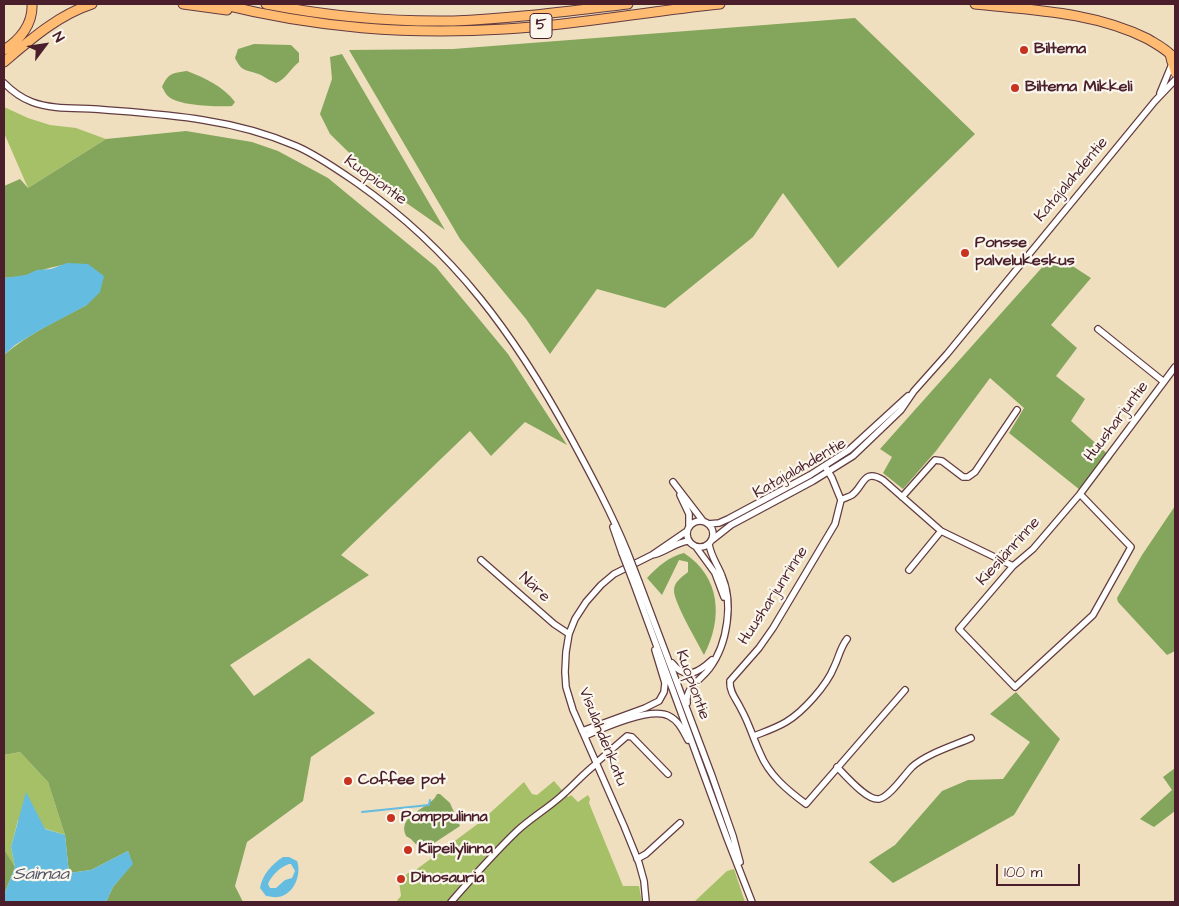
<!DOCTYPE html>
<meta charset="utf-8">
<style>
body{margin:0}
#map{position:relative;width:1179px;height:906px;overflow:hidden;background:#efdfbf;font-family:"Architects Daughter",sans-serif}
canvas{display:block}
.frame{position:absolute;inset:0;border:5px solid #4a1f2b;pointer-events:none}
.north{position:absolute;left:20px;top:20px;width:50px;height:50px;-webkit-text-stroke:4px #fbf7ec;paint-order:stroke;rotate:59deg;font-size:14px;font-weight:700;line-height:20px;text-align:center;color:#4a1f2b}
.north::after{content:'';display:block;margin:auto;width:18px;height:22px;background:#4a1f2b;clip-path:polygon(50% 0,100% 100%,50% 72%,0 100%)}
.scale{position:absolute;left:996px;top:864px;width:84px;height:22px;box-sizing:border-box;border:2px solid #4a1f2b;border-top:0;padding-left:6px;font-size:15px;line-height:18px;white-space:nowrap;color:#4a1f2b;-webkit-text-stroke:4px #fbf7ec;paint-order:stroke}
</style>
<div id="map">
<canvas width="1179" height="906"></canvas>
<div class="frame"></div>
<div class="north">N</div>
<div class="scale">100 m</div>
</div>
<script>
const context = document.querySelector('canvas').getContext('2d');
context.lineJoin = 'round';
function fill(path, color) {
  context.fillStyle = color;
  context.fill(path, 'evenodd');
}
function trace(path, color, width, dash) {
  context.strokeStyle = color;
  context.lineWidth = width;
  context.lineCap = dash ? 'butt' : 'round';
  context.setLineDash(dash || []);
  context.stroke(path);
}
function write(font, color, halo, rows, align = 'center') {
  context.font = font + ' "Architects Daughter",sans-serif';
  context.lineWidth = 4.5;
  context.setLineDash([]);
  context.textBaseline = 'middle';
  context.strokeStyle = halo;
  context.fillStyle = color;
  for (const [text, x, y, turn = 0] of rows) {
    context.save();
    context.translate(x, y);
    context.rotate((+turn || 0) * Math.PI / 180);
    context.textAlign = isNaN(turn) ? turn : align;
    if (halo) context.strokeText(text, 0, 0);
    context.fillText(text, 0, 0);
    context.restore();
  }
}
const green = new Path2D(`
 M4 107 28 118 50 125 76 128 106 139 28 188 4 133Z
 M20 752 48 782 65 835 18 820 11 847 15 867 5 852 4 755Z
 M554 781 568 797 571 795 578 802 588 795 590 799 589 803 623 886H639L642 902H396L401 896 399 881 408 873 417 869 479 823 524 782 532 794 537 795Z
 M734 869 745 902H694L727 871Z`);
const forest = new Path2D(`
 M855 18 975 134 838 268 783 193 753 237 665 308 597 289 550 354 526 319 460 239 349 50 453 49Z
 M254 44 291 45 299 53V62C291 68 286 79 276 83 271 81 266 78 261 75 247 69 242 73 235 58L238 49Z
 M342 54 445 230 385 188 330 134 320 114 332 79 330 57Z
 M187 71C205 78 223 86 235 102L232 106C218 107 180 106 169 97 166 95 164 90 162 87 168 73 173 73 187 71Z
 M186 131 252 142 278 151 328 178 436 267 508 354 567 445 525 422 491 456 470 431 341 555 369 575 230 665 254 696 309 658 375 713 311 757 303 801 247 842 235 886 243 902H106L113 887 132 864 128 851 91 870 69 873 65 835 48 782 20 752 4 755V355C28 334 58 320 87 305L77 264C63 263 41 270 27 275 20 277 11 277 4 278V186L20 179 28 188 106 139Z
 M1054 254 1091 278 1051 325 1077 348 1056 376 1085 399 1071 421 1112 458 1085 494 1009 433 1024 408 990 378 936 451 903 489 883 473 892 457 880 449Z
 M1175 506V651L1167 655 1118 602 1117 598 1142 555Z
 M684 553C721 577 723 619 704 655 698 643 673 601 674 590 674 582 682 577 688 572V562L679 560 662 595 647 578C657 567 670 556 684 553Z
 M1016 692 1060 739 1014 815 893 883 869 862 895 845 942 791 968 780 1003 779 1030 742 990 714Z
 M1175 768V811L1154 827 1140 819 1172 790 1163 777Z
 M437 794H440L450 803 460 826 422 851 411 839 406 836C396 814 431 809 437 794Z
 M4 827 5 851 15 867 4 895Z`);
const water = new Path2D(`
 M67 263 88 264 104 276 100 292 87 305 40 330 15 345 4 355V278L26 275 37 270 51 269Z
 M26 792 45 829 65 835 69 873 91 870 128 851 133 864 113 887 106 902H4V895L15 867 11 847Z
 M283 857H289L297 861C302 874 294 895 278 897 275 898 270 896 266 896L260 888C262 875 272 864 283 857ZM289 864H291L295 871 292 878 285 880 276 888H270L268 884C271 876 280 867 289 864Z`);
const stream = new Path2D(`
 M362 812 429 805 430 800`);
const minor = new Path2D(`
 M4 83C12 91 21 98 32 102 50 109 74 108 94 109 130 112 167 114 203 120 235 125 266 133 296 146 317 155 338 170 357 183 454 251 515 335 571 438 591 475 611 512 627 551
 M1160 93 1172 64
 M1098 329 1164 382
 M825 466 832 478 841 500 835 524 773 628 759 648 730 681C729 692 737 700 741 709 749 723 753 738 760 753 769 775 787 790 806 804L905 690
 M673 482 703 521
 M1080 494 1131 547 1093 615 1015 687 959 629 1013 566 1033 549 1080 494 1175 367
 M680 495 689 514V526
 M902 497 935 460 942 461 963 477H968L975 472 1017 410
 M841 500C844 498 849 497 852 495 864 486 863 468 883 480L941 531 1013 566
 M687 534a13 13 0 1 1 26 0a13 13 0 1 1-26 0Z
 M708 524 719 523 728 519 810 475 849 450 908 396
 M613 527 622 553
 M712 540 731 525 813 481 853 456 901 410 914 391 947 354 1155 101 1175 80
 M696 547 715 573 724 597
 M652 555 687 531
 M481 560 554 624 569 634
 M909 570 941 531
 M639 582 712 776 733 836 740 862
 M634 584 727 838 752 902
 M672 663C686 681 699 672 712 660
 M687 703C685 687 701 680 709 669 719 656 725 638 727 622 729 607 728 590 722 576 718 565 711 557 709 544
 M582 731 645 708 659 701 664 692 665 683 655 650
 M585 736C603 728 651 706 669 716 679 721 683 731 688 740
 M754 736C764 732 776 728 786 722 803 712 827 685 834 667 839 657 840 648 847 639
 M596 763 627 736 632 737 668 774
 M837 767C846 776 867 801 879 799 890 797 904 775 912 767 926 754 953 746 971 738
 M637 859 646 854 680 823
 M451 902C472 878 493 854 517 831 530 819 545 810 559 798 572 787 583 774 596 764
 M646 902 644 881 639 863 624 826 573 710 566 687 565 672 566 652 569 634 575 619 586 602 601 585 614 574 652 555C665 553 675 542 689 541`);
const major = new Path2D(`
 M1175 55 1172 62 1175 73`);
const highway = new Path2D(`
 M183 4 227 10
 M220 4C316 28 407 35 505 29 577 25 649 11 720 4
 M266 4C327 16 391 22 453 21 511 19 569 11 628 4
 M975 4C1033 10 1095 12 1148 39 1156 44 1164 48 1170 54L1172 62
 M4 50C20 40 33 24 32 4
 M4 62C30 40 58 15 92 4`);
const minorBridge = new Path2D(`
 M627 551 639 582
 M622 553 634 584`);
const markers = [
 [1024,50,5,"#c8321e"],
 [1015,88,5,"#c8321e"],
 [965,253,5,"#c8321e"],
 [348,781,5,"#c8321e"],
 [391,818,5,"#c8321e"],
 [408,850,5,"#c8321e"],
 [401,879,5,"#c8321e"]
];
const shields = [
 [541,26,22]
];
const shieldNames = [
 ["5",541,26]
];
const poiNames = [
 ["Biltema",1034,50],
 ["Biltema Mikkeli",1025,88],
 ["Ponsse",975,244],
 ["palvelukeskus",975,262],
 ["Coffee pot",358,781],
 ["Pomppulinna",401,818],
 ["Kiipeilylinna",418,850],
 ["Dinosauria",411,879]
];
const streetNames = [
 ["Katajalahdentie",1072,180,-50],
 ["Kuopiontie",375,181,36],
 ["Huusharjuntie",1117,422,-53],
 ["Katajalahdentie",800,469,-30],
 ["Kiesilänrinne",1009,552,-48],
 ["Näre",534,588,42],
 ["Huusharjunrinne",774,596,-57],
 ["Kuopiontie",692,685,70],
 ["Visulahdenkatu",602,737,68]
];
const waterNames = [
 ["Saimaa",41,875]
];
fill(green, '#a6c067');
fill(forest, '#84a65c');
fill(water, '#64bce1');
trace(stream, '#64bce1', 2);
trace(minor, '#633c41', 8);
trace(major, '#633c41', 9);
trace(highway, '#633c41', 11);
trace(minor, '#fff', 5.5);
trace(major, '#febb71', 8);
trace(highway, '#febb71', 9);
trace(minorBridge, '#633c41', 8, []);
trace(minorBridge, '#fff', 5.5);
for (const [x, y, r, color] of markers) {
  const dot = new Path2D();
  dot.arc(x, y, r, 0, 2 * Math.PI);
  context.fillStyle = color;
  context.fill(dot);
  trace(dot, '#fbf7ec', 2);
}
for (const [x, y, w] of shields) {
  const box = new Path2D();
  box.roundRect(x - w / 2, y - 12.5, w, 25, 4);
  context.fillStyle = '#fbf7ec';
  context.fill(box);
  trace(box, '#4a1f2b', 1);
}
write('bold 15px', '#4a1f2b', null, shieldNames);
write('bold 16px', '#4a1f2b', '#fbf7ec', poiNames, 'left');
write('16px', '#4a1f2b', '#fbf7ec', streetNames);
write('italic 18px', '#53566b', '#fbf7ec', waterNames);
</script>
